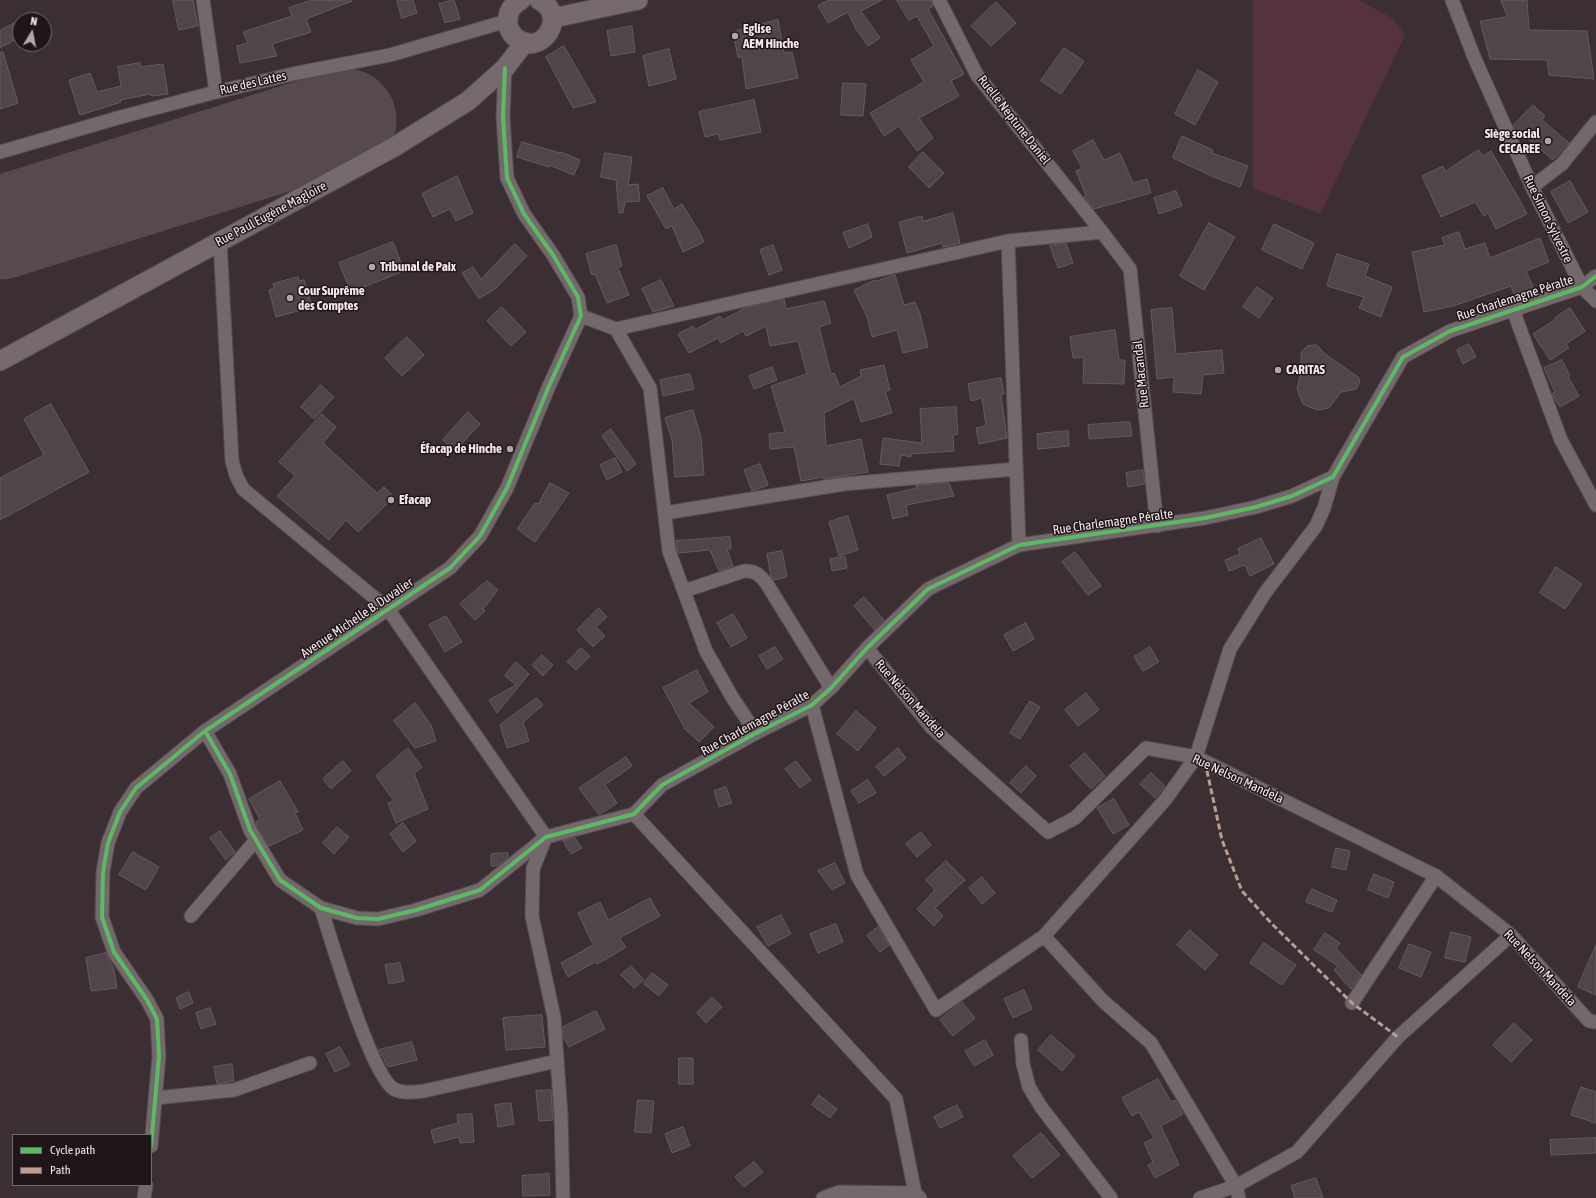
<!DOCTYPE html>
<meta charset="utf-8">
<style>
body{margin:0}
#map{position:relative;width:1596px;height:1198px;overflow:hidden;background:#3b2f33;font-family:"Asap Condensed",sans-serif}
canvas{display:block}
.legend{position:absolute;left:12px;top:1134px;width:140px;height:52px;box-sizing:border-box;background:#20161a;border:1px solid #756a6e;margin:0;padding:5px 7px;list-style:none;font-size:12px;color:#f5e7eb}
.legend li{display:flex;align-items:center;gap:8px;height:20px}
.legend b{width:20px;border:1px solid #756a6e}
.north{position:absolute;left:12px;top:12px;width:40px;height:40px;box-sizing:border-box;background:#20161a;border:1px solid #756a6e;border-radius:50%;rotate:10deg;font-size:11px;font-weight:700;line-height:16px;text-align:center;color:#f5e7eb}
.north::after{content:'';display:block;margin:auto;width:14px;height:18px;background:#b4a7ab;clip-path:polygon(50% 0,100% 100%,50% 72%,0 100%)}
</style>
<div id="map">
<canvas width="1596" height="1198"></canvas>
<ul class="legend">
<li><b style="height:5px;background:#5cba63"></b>Cycle path</li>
<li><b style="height:5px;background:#b99d93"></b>Path</li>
</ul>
<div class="north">N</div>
</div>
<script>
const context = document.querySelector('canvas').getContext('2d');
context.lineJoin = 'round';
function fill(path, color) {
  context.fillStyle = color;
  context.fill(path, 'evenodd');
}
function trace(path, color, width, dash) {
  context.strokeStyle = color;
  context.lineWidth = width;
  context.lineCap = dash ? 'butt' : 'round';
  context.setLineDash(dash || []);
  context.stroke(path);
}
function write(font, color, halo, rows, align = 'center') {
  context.font = font + ' "Asap Condensed",sans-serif';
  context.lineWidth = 3;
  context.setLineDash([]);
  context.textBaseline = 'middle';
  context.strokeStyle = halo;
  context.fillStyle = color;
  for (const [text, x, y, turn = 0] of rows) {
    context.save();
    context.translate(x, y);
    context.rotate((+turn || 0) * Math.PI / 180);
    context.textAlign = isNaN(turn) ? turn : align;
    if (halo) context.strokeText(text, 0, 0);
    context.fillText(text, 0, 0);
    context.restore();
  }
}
const green = new Path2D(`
 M1253 0H1359L1392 18 1405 35 1320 214 1253 188Z`);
const runway = new Path2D(`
 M0 228 345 120`);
const building = new Path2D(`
 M173 0H193L198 26 179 30Z
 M312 0 352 1 306 19 311 32 272 44 277 56 240 63 237 46 248 43 243 32 292 16 289 8Z
 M397 0H413L417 13 402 18Z
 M454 0 460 19 445 23 439 4Z
 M829 0H882L861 11 880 38 868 46 856 29 848 12 828 23 818 6Z
 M897 0H931L933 6 928 9 964 74 951 81 959 96 919 118 933 138 917 151 899 126 884 136 870 113 924 82 911 60 934 46 917 16 909 20Z
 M1501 0H1527L1529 30 1587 31 1594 79 1549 75 1547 60 1490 59 1480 21 1507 17Z
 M996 2 1016 23 991 46 971 26Z
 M20 20V37L0 48V31Z
 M778 20 784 53 792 52 798 78 746 89 742 57H738L733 32Z
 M632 26 635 52 611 56 607 31Z
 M564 46 596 102 573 108 546 57Z
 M1064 48 1084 61 1061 94 1041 81Z
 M669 49 676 79 649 86 643 56Z
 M3 52 18 103 0 109V53Z
 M140 63V67L163 64 168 94 152 96 151 94 120 100 121 102 80 115 69 80 90 73 97 92 121 86 118 67Z
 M1198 70 1218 82 1195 125 1175 114Z
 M843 83 866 84 863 116 841 115Z
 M754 100 761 132 720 140 718 134 705 137 699 112Z
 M1533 105 1545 116 1542 120 1569 143 1553 160 1526 137 1524 139 1517 133 1513 126Z
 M1182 136 1213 150 1212 153 1248 166 1240 187 1216 178 1173 158Z
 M1093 140 1104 160 1120 153 1133 183 1147 179 1151 193 1094 209 1084 197 1086 196 1076 171 1082 168 1073 151Z
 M522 142 560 153 561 152 580 160 574 175 549 165V167L517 157Z
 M1479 150 1483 156 1491 151 1519 199 1527 214 1496 229 1488 213 1484 216 1475 202 1441 217 1422 176 1443 166 1445 171Z
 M923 152 944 173 929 188 909 167Z
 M605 153 632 157 628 185 638 184 640 201 625 202 623 213H619L616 180 601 177Z
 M457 176 473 213 456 221 450 209 433 217 422 194Z
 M1570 181 1588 212 1568 223 1551 192Z
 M663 188 674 209 682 204 700 233 704 242 683 252 672 226 666 229 647 196Z
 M1176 191 1182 206 1159 214 1154 198Z
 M953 213 960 243 943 247 942 243 907 253 899 222 922 216 923 221Z
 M1209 223 1235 237 1204 290 1180 276Z
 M868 224 872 237 849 248 843 233Z
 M1274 224 1314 243 1302 269 1262 250Z
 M1459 232 1465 249 1485 243 1490 258 1540 238 1549 262 1526 271 1535 291 1516 299 1511 286 1453 306 1424 312 1412 252 1445 245 1442 238Z
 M393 242 404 271 351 292 339 263Z
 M1066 243 1073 263 1058 268 1050 246Z
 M515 244 527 256 496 288 479 299 462 273 473 267 481 279Z
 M616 245 622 266 618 268 629 295 607 303 595 274 592 275 586 254Z
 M773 245 782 270 769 275 760 250Z
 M1337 254 1369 264 1365 276 1392 287 1381 317 1359 308 1364 297 1327 286Z
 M895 275 904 305 915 302 920 314 928 347 903 353 897 330 872 337 867 317 854 290 875 280 876 281Z
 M298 277 299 281 304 280 312 307 276 317 269 290 274 288 273 284Z
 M661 280 674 306 653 312 642 289Z
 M1257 287 1273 298 1259 318 1243 307Z
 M784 299 786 309 824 301 831 323 819 327 831 374 834 373 840 387 861 376 860 370 884 365 890 390 885 391 892 413 861 422 854 398 824 413 826 446 861 439 868 472 824 479V477L801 481 794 447 770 449 769 434 785 432 771 386 807 374 798 341 770 346 766 326 746 336 743 331 721 343 718 338 689 353 678 334 693 326 695 330 720 316 723 320 745 308Z
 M502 307 526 332 511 346 487 321Z
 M1172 308 1176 354 1222 350 1224 373 1203 375 1201 394 1173 392 1174 377 1157 379 1151 310Z
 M1570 308 1585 331 1566 344 1569 348 1550 360 1533 334 1556 319 1555 318Z
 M1115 330 1119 360H1125L1124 384 1083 383 1084 357 1073 358 1070 337Z
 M407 337 424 355 402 376 385 358Z
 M1469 344 1476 357 1463 364 1457 350Z
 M1317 345 1325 354 1358 377 1360 382 1356 389 1341 392 1329 408 1317 410 1303 404 1297 389 1301 372V353L1307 346Z
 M1562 360 1570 376 1568 377 1579 396 1560 407 1553 396 1552 394 1555 392 1544 368Z
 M772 367 777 380 754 389 749 376Z
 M690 374 694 389 663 396 660 380Z
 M1001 378 1004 394 1001 395 1007 438 979 444 976 428 986 426 982 398 971 401 968 384Z
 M321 385 334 397 314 419 301 407Z
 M51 404 89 472 0 520V478L44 455 24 419Z
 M956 407 958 434 953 435 954 451 911 454V457L901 455 899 466 880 464 883 438 922 443 920 409Z
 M693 410 701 437 704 475 675 477 672 440 665 418Z
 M468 412 480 424 455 451 443 440Z
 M322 414 336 427 323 443 377 493 384 487 394 497 358 532 346 520 329 540 277 496 295 476 279 462Z
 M1130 422 1132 436 1089 439 1088 425Z
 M611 429 636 464 627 471 602 436Z
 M1068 431 1069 446 1038 449 1037 434Z
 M615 458 622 472 607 480 600 465Z
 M760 464 768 485 752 491 744 470Z
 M1143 470 1145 484 1128 487 1126 473Z
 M550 483 569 493 535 542 517 529 535 503 538 504Z
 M949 483 954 496 906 505 908 515 893 519 887 495 917 488 916 486Z
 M848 516 858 550 839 556 829 522Z
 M730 537 731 549H727L733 566 719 571 710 550 678 553 677 549 676 541Z
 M1261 538 1274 564 1250 576 1245 565 1229 571 1225 560 1240 554 1238 549Z
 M782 551 787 577 774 580 771 577 767 554Z
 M1075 552 1101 586 1088 595 1062 562Z
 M845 557 847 568 832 571 830 559Z
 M1556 567 1582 584 1565 609 1540 593Z
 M487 581 498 590 483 609 485 611 475 620 460 604Z
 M864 597 884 620 875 630 854 606Z
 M599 608 607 617 596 627 605 636 593 647 577 630Z
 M733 614 747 638 731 647 717 623Z
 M446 616 462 642 445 652 429 625Z
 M1026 623 1034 639 1013 651 1004 635Z
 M775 647 783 659 767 669 759 656Z
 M1150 647 1159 662 1143 671 1134 657Z
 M581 648 590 656 576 670 567 662Z
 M542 655 553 665 543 676 532 665Z
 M516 662 529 674 497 713 489 700 516 685 505 676Z
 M697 670 708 692 689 703 714 727 699 742 685 729 663 688Z
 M1086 693 1099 710 1078 726 1065 710Z
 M537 698 543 705 523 722 529 741 507 748 500 725Z
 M1030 701 1040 707 1020 739 1010 733Z
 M415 703 431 725 436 741 415 748 394 721Z
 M856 711 876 728 858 751 837 734Z
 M408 748 422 767 414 773 428 809 396 823 388 803 394 801 376 776Z
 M898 748 906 758 884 776 876 767Z
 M1085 753 1105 776 1091 789 1070 766Z
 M626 757 632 766 605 785 617 803 599 815 579 788Z
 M343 761 351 771 331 789 323 779Z
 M796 761 811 780 800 788 785 769Z
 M1026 766 1036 776 1021 793 1010 783Z
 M1151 773 1165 786 1155 798 1140 784Z
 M868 780 876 793 859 803 851 791Z
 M280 781 298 812 295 813 303 830 269 846 257 827 256 822 260 819 249 799Z
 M726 787 732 803 719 807 714 791Z
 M1114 799 1129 825 1113 834 1097 808Z
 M403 823 416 841 403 852 390 834Z
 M337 827 349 837 334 854 323 843Z
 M220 831 235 852 226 860 210 838Z
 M921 832 931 845 917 857 906 844Z
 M575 838 582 848 571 854 563 841Z
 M1336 848 1350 851 1346 870 1332 867Z
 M133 852 159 867 146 890 119 875Z
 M508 853V858L497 866H491V854Z
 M946 861 965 880 935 908 943 916 934 926 917 909 935 890 926 880Z
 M835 863 845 883 832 890 818 871Z
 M1374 874 1394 882 1388 898 1368 890Z
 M982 877 995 893 982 904 969 888Z
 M1312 889 1337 900 1332 912 1306 902Z
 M650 898 660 916 619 938 626 947 613 955 597 964 595 962 568 977 561 963 593 945 578 913 600 902 608 920Z
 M781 915 791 934 768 946 757 927Z
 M836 924 843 942 818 953 810 934Z
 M878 927 889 945 880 952 867 936Z
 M1190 930 1218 955 1205 970 1177 945Z
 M1451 932 1471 937 1465 962 1445 958Z
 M1325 933 1340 943 1336 948 1361 975 1351 989 1334 970 1338 966 1314 950Z
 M1264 943 1296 965 1282 985 1250 963Z
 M1409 944 1431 952 1421 977 1399 968Z
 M1596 945V995L1578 987Z
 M106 953 114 969 117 988 91 991 86 958Z
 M400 963 404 981 389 984 385 965Z
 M631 966 644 980 634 988 621 975Z
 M652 973 668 985 659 996 644 984Z
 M1024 990 1032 1009 1013 1018 1004 999Z
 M189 992 193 1003 180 1009 176 998Z
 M712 997 722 1007 706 1023 697 1013Z
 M962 1002 975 1018 953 1036 940 1020Z
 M210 1008 216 1024 201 1029 196 1013Z
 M596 1011 605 1029 569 1047 563 1036V1027Z
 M542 1015 545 1047 506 1050 503 1018Z
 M1514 1023 1532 1040 1511 1062 1493 1045Z
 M1051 1035 1075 1056 1062 1071 1038 1050Z
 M985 1040 993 1055 974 1066 965 1051Z
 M412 1042 417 1060 388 1067 379 1050Z
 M340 1047 350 1065 335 1072 326 1054Z
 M679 1058H693V1084H679Z
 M232 1064 234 1081 217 1084 214 1067Z
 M1158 1079 1171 1102 1175 1100 1183 1114 1161 1126 1179 1165 1155 1178 1148 1165 1153 1162 1144 1143 1154 1138 1139 1112 1132 1116 1122 1098Z
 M1581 1087 1596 1092V1123L1571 1115Z
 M551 1090 553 1120 539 1121 536 1091Z
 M819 1095 837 1109 830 1118 812 1105Z
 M638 1100 654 1101 651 1133 635 1132Z
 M511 1103 514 1124 498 1127 495 1105Z
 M957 1105 963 1117 940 1128 934 1117Z
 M472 1114 474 1142 460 1143 459 1137 434 1143 431 1130 458 1123 457 1115Z
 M683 1127 690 1146 672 1153 665 1134Z
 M1041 1133 1060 1155 1032 1178 1013 1156Z
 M1596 1138V1153L1551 1155 1550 1140Z
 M754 1162 763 1172 744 1187 735 1177Z
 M549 1174 550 1195 523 1196 522 1176Z
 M1316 1178 1323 1198H1295L1291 1186Z`);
const street = new Path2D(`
 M203 0 216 92
 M939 0 977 75 1102 232 1130 269 1157 526
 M1452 0 1474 57 1532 187 1582 287 1596 301
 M0 152 121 117 216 92 297 73 390 55 507 21
 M1532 187 1562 164 1596 122
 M1008 241 1019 545
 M220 242 232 461 236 475 243 489 388 609 546 837
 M1513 310 1561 440 1596 505
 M581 316 616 329 650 388 669 551 706 651 732 697 756 733
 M616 329 1008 241 1102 232
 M665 513 844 484 1016 469
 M684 591 744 571C755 570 760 575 767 584L831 688
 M867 648 932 728 1048 832 1075 818 1146 748 1196 757 1436 876 1511 935 1589 1021 1596 1022
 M812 705 857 875 936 1010 1044 936 1103 1001 1151 1043 1236 1186 1239 1198
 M205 731 230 774 250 830 280 880 321 908 357 918 378 919 416 910 480 890 546 837 634 814 662 785 756 733 812 705 831 688 867 648 928 589 1019 545 1205 518 1256 507 1292 496 1333 477 1403 357 1450 331 1582 287 1596 276
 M634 814 896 1099 915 1193 920 1198
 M545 839 533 869 532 916 554 1017 561 1115 563 1198
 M321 908C331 939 371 1076 394 1089 403 1094 414 1092 424 1091L557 1061
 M191 916 256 840
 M1044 936 1165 800 1196 757 1230 649 1265 593 1316 526 1324 508 1333 477
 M1352 1003 1436 876
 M1021 1040 1023 1064 1029 1087 1041 1107 1111 1198
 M155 1098 234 1090 310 1063
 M151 1146 159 1056 157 1019 147 1000 114 952 102 917 103 872 108 843 120 812 136 788 205 731 450 568 480 536 507 488 549 386 581 316 578 297 553 255 524 214 507 178 503 117 505 68
 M144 1198 146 1185
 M823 1198 839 1192 915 1193
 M1200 1198 1236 1186 1297 1152 1398 1037 1511 935`);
const secondary = new Path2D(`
 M521 0C514 4 508 10 508 19 507 26 510 33 516 38 541 59 570 15 539 0
 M553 18 638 0
 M0 361 394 147 468 101 505 68 525 42`);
const quiet = new Path2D(`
 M1205 762 1222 840 1242 891 1272 924 1352 1003 1398 1037`);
const cycleway = new Path2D(`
 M205 731 230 774 250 830 280 880 321 908 357 918 378 919 416 910 480 890 546 837 634 814 662 785 756 733 812 705 831 688 867 648 928 589 1019 545 1205 518 1256 507 1292 496 1333 477 1403 357 1450 331 1582 287 1596 276
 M151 1146 159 1056 157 1019 147 1000 114 952 102 917 103 872 108 843 120 812 136 788 205 731 450 568 480 536 507 488 549 386 581 316 578 297 553 255 524 214 507 178 503 117 505 68`);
const markers = [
 [735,36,4,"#b4a7ab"],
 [1548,141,4,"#b4a7ab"],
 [372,267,4,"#b4a7ab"],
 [290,298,4,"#b4a7ab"],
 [1278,370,4,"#b4a7ab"],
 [510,449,4,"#b4a7ab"],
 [391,500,4,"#b4a7ab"]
];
const poiNames = [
 ["Eglise",743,29],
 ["AEM Hinche",743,44],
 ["Siège social",1540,134,"right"],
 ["CECAREE",1540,149,"right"],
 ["Tribunal de Paix",380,267],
 ["Cour Suprême",298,291],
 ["des Comptes",298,306],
 ["CARITAS",1286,370],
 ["Éfacap de Hinche",502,449,"right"],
 ["Efacap",399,500]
];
const streetNames = [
 ["Rue des Lattes",253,83,-13],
 ["Ruelle Neptune Daniel",1014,120,52],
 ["Rue Paul Eugène Magloire",271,214,-28],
 ["Rue Simon Sylvestre",1548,219,64],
 ["Rue Charlemagne Péralte",1515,298,-18],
 ["Rue Macandal",1141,374,-96],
 ["Rue Charlemagne Péralte",1113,522,-8],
 ["Avenue Michelle B. Duvalier",357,618,-34],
 ["Rue Nelson Mandela",910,699,49],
 ["Rue Charlemagne Péralte",755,723,-29],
 ["Rue Nelson Mandela",1238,779,25],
 ["Rue Nelson Mandela",1540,968,47]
];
fill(green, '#56313f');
trace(runway, '#564a4e', 103);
fill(building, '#504549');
trace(building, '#655b5e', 1);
trace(street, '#584d51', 15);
trace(secondary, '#584d51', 21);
trace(street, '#73696d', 13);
trace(secondary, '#766a6e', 19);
trace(quiet, '#b99d93', 3, [6, 3]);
trace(cycleway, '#5cba63', 4);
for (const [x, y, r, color] of markers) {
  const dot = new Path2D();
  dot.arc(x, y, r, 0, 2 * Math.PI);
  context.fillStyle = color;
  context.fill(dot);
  trace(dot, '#20161a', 1.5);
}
write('bold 13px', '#f5e7eb', '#20161a', poiNames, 'left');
write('13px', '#f5e7eb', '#20161a', streetNames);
</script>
